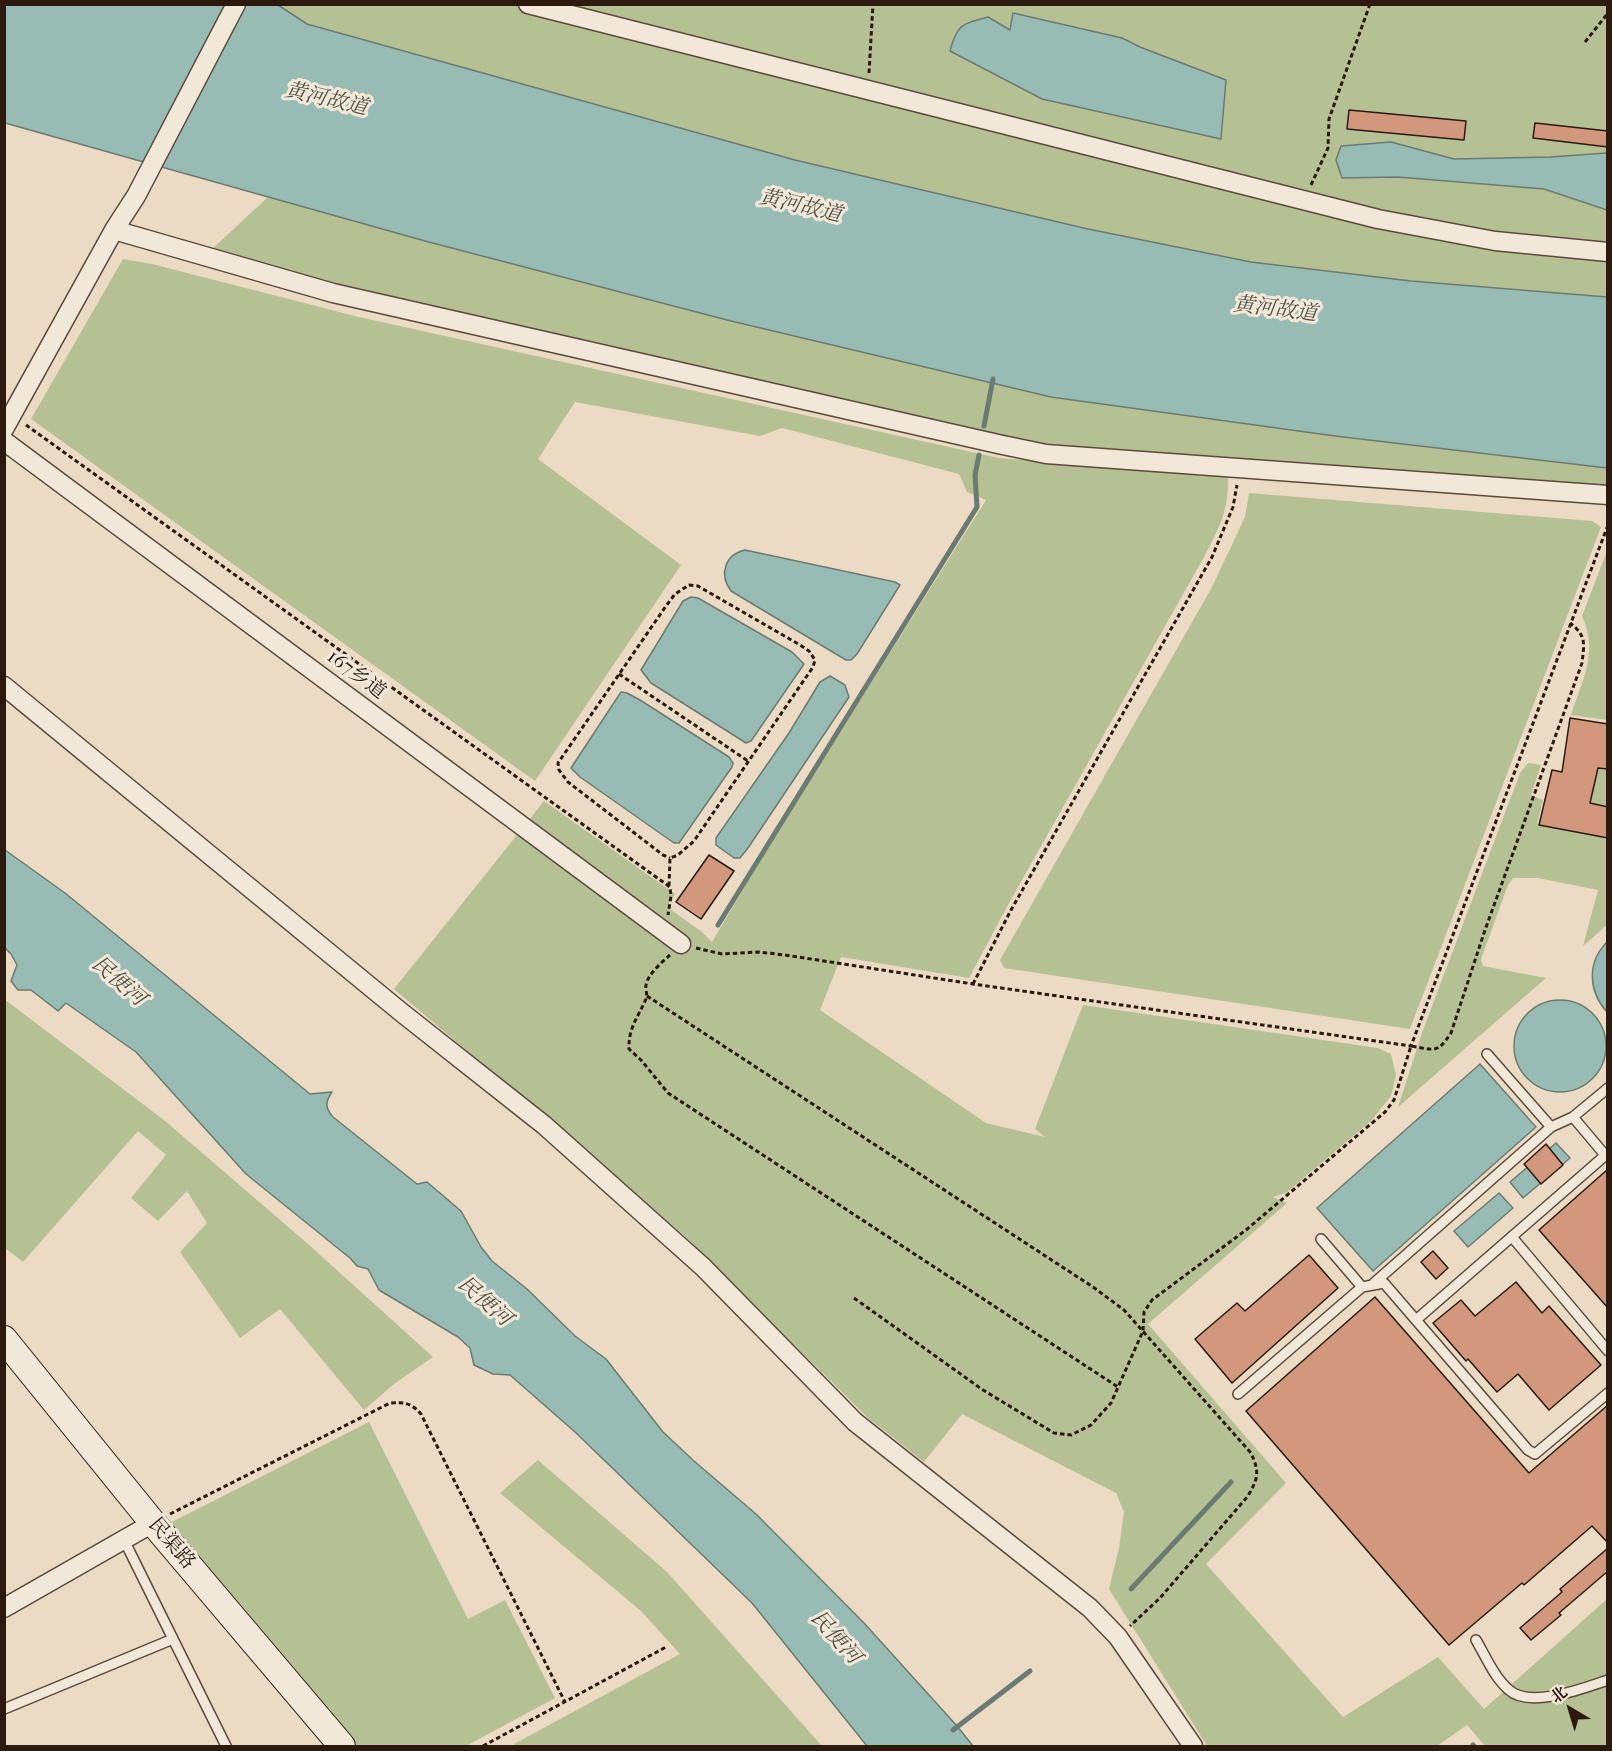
<!DOCTYPE html>
<meta charset="utf-8">
<style>
body{margin:0}
#map{position:relative;width:1612px;height:1751px;overflow:hidden;background:#ebdbc4;font-family:"IM FELL French Canon","Noto Serif SC",serif}
canvas{display:block}
.frame{position:absolute;inset:0;border:6px solid #2b1a0d;pointer-events:none}
.north{position:absolute;left:1540px;top:1679px;width:60px;height:60px;-webkit-text-stroke:4px #f2e8d9;paint-order:stroke;rotate:322deg;font-size:16px;font-weight:700;line-height:24px;text-align:center;color:#2b1a0d}
.north::after{content:'';display:block;margin:auto;width:21px;height:27px;background:#2b1a0d;clip-path:polygon(50% 0,100% 100%,50% 72%,0 100%)}
</style>
<div id="map">
<canvas width="1612" height="1751"></canvas>
<div class="frame"></div>
<div class="north">北</div>
</div>
<script>
const context = document.querySelector('canvas').getContext('2d');
context.lineJoin = 'round';
function fill(path, color) {
  context.fillStyle = color;
  context.fill(path, 'evenodd');
}
function trace(path, color, width, dash) {
  context.strokeStyle = color;
  context.lineWidth = width;
  context.lineCap = dash ? 'butt' : 'round';
  context.setLineDash(dash || []);
  context.stroke(path);
}
function write(font, color, halo, rows, align = 'center') {
  context.font = font + ' "IM FELL French Canon","Noto Serif SC",serif';
  context.lineWidth = 6;
  context.setLineDash([]);
  context.textBaseline = 'middle';
  context.strokeStyle = halo;
  context.fillStyle = color;
  for (const [text, x, y, turn = 0] of rows) {
    context.save();
    context.translate(x, y);
    context.rotate((+turn || 0) * Math.PI / 180);
    context.textAlign = isNaN(turn) ? turn : align;
    if (halo) context.strokeText(text, 0, 0);
    context.fillText(text, 0, 0);
    context.restore();
  }
}
const green = new Path2D(`
 M278 5H1607V297L1411 281 1251 262 1088 229 795 160 307 24Z
 M268 197 1051 397 1607 467V488L1039 444 326 282 211 250Z
 M123 259 152 264 359 317 999 458 1228 477C1229 511 1219 528 1204 557L1009 903 969 978 841 957 820 1010 986 1123 1045 1137 1035 1129 1083 1005 1378 1048 1391 1054 1396 1075 1391 1096 1371 1121 1286 1193 1273 1197 1287 1203 1148 1324 1286 1483 1206 1564 1343 1717 1438 1657 1484 1709 1607 1599V1746H1485L1467 1725 1437 1746H1207L1109 1589 1119 1548 1124 1512 1116 1493 962 1414 924 1462 867 1417 687 1238 394 989 544 801 675 894 667 907 701 931 712 942 774 837 986 500 967 492 959 474 782 428 760 436 575 402 538 459 681 565 535 781 31 419Z
 M1249 493 1580 520 1592 521 1601 527 1410 1029 1004 968 1000 960 1212 587 1245 517Z
 M1607 551V720L1571 715C1582 680 1599 653 1582 616Z
 M1528 763 1541 765 1531 795 1543 800 1537 824 1607 838V925L1583 946 1598 890 1538 878H1513L1508 885 1481 959 1483 966 1546 978 1398 1107 1423 1030 1520 773Z
 M1598 768 1607 769V807L1590 803Z
 M4 999 164 1120 308 1244 433 1357 394 1384 364 1410 280 1309 240 1338 180 1252 207 1223 187 1191 158 1221 131 1198 166 1155 138 1131 23 1262 5 1248Z
 M369 1422 468 1619 505 1600 555 1698 466 1746H352L166 1525Z
 M538 1460 667 1572 822 1746H515L514 1744 680 1654 641 1611 500 1493Z`);
const water = new Path2D(`
 M4 5H278L307 24 795 160 1088 229 1251 262 1411 281 1607 297V468L1335 436 1051 397 727 320 425 241 5 123Z
 M1013 13 1122 38 1140 47 1226 80 1221 139 1042 99 950 51C957 24 962 24 988 17L1010 30Z
 M1391 142 1454 159 1550 157 1607 153V210L1544 189 1398 177 1342 178 1336 160 1341 146Z
 M745 550 895 582 900 585 857 654 851 660H846L731 591C719 575 724 555 745 550Z
 M691 597 698 598 792 652 804 664 751 741 746 743 651 683 641 670 683 601Z
 M830 676 845 685 849 697 748 848 740 858H734L716 845V838L789 733 820 682Z
 M621 692 627 693 640 700 729 757 733 763 732 767 679 843H674L580 777 571 768Z
 M5 850 65 893 310 1094 332 1092C325 1102 325 1108 333 1117L417 1184 427 1182 461 1211 481 1247 492 1261 527 1289 575 1336 606 1359 663 1432 694 1461 756 1514 864 1623 957 1726 973 1746H867L752 1603 575 1432 510 1375 493 1374 474 1365 470 1348 458 1337 379 1290 368 1269 357 1266 350 1258 246 1174 136 1052 66 1003 58 1011 31 990H18L11 981 17 965 11 954 5 948Z
 M1607 942V1012C1588 991 1587 962 1607 942Z
 M1514 1046a46 46 0 1 1 92 0a46 46 0 1 1-92 0Z
 M1480 1064 1536 1127 1373 1271 1317 1208Z
 M1556 1143 1570 1158 1523 1198 1510 1182Z
 M1499 1193 1513 1208 1468 1247 1454 1231Z`);
const stream = new Path2D(`
 M984 426 993 379
 M718 925 977 507 975 475 979 455
 M1131 1589 1231 1482
 M953 1730 1030 1671
 M1473 1745 1474 1746`);
const building = new Path2D(`
 M1349 110 1466 121 1464 140 1347 129Z
 M1535 123 1608 131V147L1533 138Z
 M1570 718 1608 724V769L1598 768 1590 803 1608 807V838L1539 825 1552 770 1562 772Z
 M709 855 734 871 701 919 676 902Z
 M1546 1144 1563 1165 1541 1184 1524 1164Z
 M1608 1169V1308L1539 1230Z
 M1433 1251 1448 1268 1436 1279 1421 1262Z
 M1309 1255 1338 1288 1232 1383 1195 1339 1237 1303 1245 1311Z
 M1516 1282 1542 1313 1549 1306 1601 1365 1549 1410 1518 1374 1497 1392 1468 1359 1466 1361 1433 1323 1461 1300 1475 1316Z
 M1375 1297 1529 1473 1608 1405V1543L1592 1526 1524 1585 1522 1583 1449 1645 1246 1411Z
 M1608 1548V1571L1559 1613 1561 1615 1531 1640 1520 1628 1562 1592 1560 1589Z`);
const path = new Path2D(`
 M1585 42 1608 13
 M869 73 873 4
 M1311 185 1328 148 1329 119 1370 4
 M26 425 670 887 671 896 668 915
 M619 674 748 761
 M669 886 670 858 678 855 694 841 813 667 815 660 809 651 800 645 698 586 689 585 675 594 666 606 558 763 559 770 568 782 663 855 670 858
 M696 948 722 954 758 952 785 955 973 984 1411 1046 1608 525
 M670 955C662 962 648 974 646 985 645 990 648 994 646 999 638 1017 628 1029 629 1049L641 1060 668 1093 1118 1387
 M973 984 1011 910 1212 557 1233 507 1237 485
 M647 996 1093 1287 1124 1310 1251 1453C1260 1473 1258 1478 1248 1496L1160 1598 1130 1626
 M854 1298 983 1390 1054 1433 1071 1435 1091 1425 1111 1403 1143 1331 1144 1312 1152 1300 1246 1230 1385 1112 1394 1100 1411 1046C1435 1050 1437 1054 1451 1033L1485 930 1582 663C1584 644 1587 636 1570 623
 M170 1514 390 1403C405 1402 411 1403 421 1414L565 1702
 M483 1746 666 1647`);
const lane = new Path2D(`
 M1573 1117 1608 1088
 M1551 1127 1573 1117 1605 1155
 M1512 1237 1608 1351
 M1321 1239 1362 1287 1384 1283 1528 1450 1535 1454 1608 1393
 M1374 1283 1551 1127 1487 1054
 M1416 1320 1608 1153
 M1238 1394 1362 1287
 M124 1540 226 1746
 M1476 1640C1486 1657 1494 1677 1509 1690 1530 1709 1584 1688 1608 1680
 M4 1709 173 1639`);
const street = new Path2D(`
 M528 4 1378 219 1495 241 1608 252
 M114 230 333 293 998 444 1046 454 1608 495
 M4 429 114 230 136 196 236 4
 M4 441 681 944
 M4 686 401 1012 544 1125 703 1267 855 1422 1090 1608 1118 1637 1193 1746
 M4 1608 153 1523`);
const secondary = new Path2D(`
 M4 1339 153 1523 342 1746`);
const streetNames = [
 ["167乡道",356,675,37],
 ["民渠路",171,1544,50]
];
const waterNames = [
 ["黄河故道",326,100,13],
 ["黄河故道",800,207,13],
 ["黄河故道",1275,310,7],
 ["民便河",118,982,41],
 ["民便河",484,1302,41],
 ["民便河",835,1638,48]
];
fill(green, '#b6c095');
fill(water, '#98bbb4');
trace(water, '#6c7b71', 1.5);
trace(stream, '#6c7b71', 5);
fill(building, '#d1987e');
trace(building, '#2b1a0d', 1.5);
trace(lane, '#5b4a3b', 12);
trace(street, '#5b4a3b', 21);
trace(secondary, '#2b1a0d', 28);
trace(path, '#2b1a0d', 3, [4.5, 3]);
trace(lane, '#f2e8d9', 9);
trace(street, '#f2e8d9', 18);
trace(secondary, '#f2e8d9', 26);
write('20px', '#2b1a0d', '#f2e8d9', streetNames);
write('italic 21px', '#515247', '#f2e8d9', waterNames);
</script>
